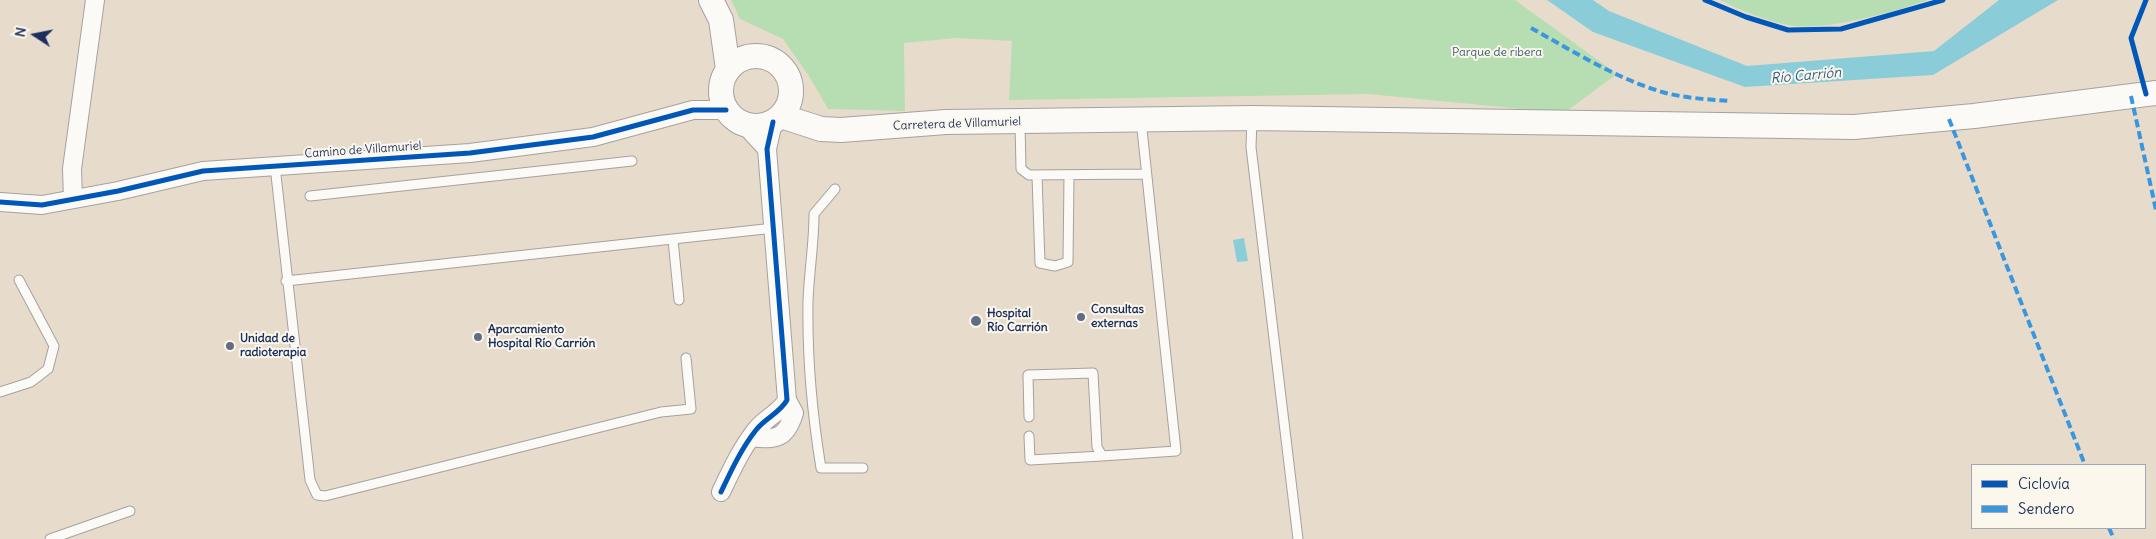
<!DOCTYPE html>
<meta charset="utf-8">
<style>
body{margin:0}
#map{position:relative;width:2156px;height:539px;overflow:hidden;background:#e7dccc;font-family:Delius,sans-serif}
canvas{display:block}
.legend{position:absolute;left:1971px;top:464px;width:175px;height:65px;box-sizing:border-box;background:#fbf7ec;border:1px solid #a1a7b3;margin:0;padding:6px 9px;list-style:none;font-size:15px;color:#1b2f5e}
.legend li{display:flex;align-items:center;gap:10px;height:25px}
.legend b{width:25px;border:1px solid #a1a7b3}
.north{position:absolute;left:10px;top:10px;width:50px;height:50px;-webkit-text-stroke:4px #fbf7ec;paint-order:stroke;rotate:281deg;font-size:14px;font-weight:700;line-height:20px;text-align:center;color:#1b2f5e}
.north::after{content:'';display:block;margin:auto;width:18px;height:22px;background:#1b2f5e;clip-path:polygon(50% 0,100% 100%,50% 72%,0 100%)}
</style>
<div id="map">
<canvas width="2156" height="539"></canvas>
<ul class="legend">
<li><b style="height:6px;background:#0057b8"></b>Ciclovía</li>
<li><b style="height:6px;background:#3a97de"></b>Sendero</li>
</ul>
<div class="north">N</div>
</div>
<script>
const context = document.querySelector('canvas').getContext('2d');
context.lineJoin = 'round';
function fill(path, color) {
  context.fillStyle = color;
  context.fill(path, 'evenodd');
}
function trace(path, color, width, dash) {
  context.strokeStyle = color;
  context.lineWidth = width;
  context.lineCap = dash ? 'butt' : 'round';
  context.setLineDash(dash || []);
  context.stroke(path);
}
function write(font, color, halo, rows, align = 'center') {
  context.font = font + ' Delius,sans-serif';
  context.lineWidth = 4;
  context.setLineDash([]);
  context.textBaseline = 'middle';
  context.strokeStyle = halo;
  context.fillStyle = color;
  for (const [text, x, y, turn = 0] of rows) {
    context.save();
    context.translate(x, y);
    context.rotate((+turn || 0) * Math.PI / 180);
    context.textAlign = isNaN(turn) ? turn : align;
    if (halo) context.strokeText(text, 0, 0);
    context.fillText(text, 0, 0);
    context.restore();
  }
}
const green = new Path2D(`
 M731 0H1515L1617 74 1564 113 1368 94 1009 100 1012 41 956 38 904 43 905 111 828 109 809 76 783 39 740 19Z
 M1720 0H1928C1894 12 1823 32 1788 25 1764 20 1742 11 1720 0Z`);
const water = new Path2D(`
 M1547 0H1593L1609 11 1747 66 1934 51 1999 0H2058L1933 75 1745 87 1593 32Z
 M1244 238 1248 261 1237 262 1233 240Z`);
const service = new Path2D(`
 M1252 118 1251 147 1298 539
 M1020 123 1021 169 1029 175 1145 174
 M275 166 310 480 317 495 325 496 661 412 691 409 686 358
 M1037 176 1040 263 1055 266 1068 262 1069 176
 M835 189 814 214C814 244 809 272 808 301 807 358 812 413 821 468H863
 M310 196 632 161
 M673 240 679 300
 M286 281 774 228
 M0 392 31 382 48 369 54 346 19 280
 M1029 417 1028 375 1093 373 1097 447 1102 456 1030 460 1029 436
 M1102 456 1176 451 1141 120
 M50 539 130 511`);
const minor = new Path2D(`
 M745 125 767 149
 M73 199 72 169 95 0
 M0 202 42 205 118 191 203 171 470 153 593 137 693 110H726
 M751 437C776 440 786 439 794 413L787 400
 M721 492C731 471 741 449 756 430 765 418 780 413 787 400L767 149 773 122`);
const secondary = new Path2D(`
 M711 0 721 20 728 69
 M721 91a35 35 0 1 1 70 0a35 35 0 1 1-70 0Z
 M781 116 821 129 841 130 946 122 1252 118 1854 127 1974 116 2156 93`);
const quiet = new Path2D(`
 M1531 28C1571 50 1612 76 1656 90 1679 98 1705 99 1729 101
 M2131 96 2156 210
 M1949 119 2085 465
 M2109 528 2114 539`);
const cycleway = new Path2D(`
 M1705 0 1746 17 1788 30 1841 29 1943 0
 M2146 0 2131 38 2146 94
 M0 202 42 205 118 191 203 171 470 153 593 137 693 110H726
 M721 492C731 471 741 449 756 430 765 418 780 413 787 400L767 149 773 122`);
const markers = [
 [1081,317,5,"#626c84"],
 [976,321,6,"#626c84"],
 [478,337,5,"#626c84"],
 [230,346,5,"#626c84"]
];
const parkNames = [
 ["Parque de ribera",1497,53]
];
const streetNames = [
 ["Carretera de Villamuriel",957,124,-2],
 ["Camino de Villamuriel",363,150,-4]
];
const poiNames = [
 ["Consultas",1091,310],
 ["externas",1091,324],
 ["Hospital",987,314],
 ["Río Carrión",987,328],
 ["Aparcamiento",488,330],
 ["Hospital Río Carrión",488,344],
 ["Unidad de",240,339],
 ["radioterapia",240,353]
];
const waterNames = [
 ["Río Carrión",1806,76,-5]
];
fill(green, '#b7deb3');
fill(water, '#8acdd9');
trace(service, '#a5a19e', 11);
trace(minor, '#a5a19e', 20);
trace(secondary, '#a5a19e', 26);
trace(service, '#fbfaf7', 9);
trace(minor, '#fbfaf7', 18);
trace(secondary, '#fbfaf7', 24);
trace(quiet, '#3a97de', 4, [8, 4]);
trace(cycleway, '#0057b8', 5);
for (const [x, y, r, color] of markers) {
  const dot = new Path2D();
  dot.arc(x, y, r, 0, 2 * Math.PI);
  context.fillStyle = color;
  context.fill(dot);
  trace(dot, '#fbf7ec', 2);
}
write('12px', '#385b6e', '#fbf7ec', parkNames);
write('12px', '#1b2f5e', '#fbf7ec', streetNames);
write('bold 12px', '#1b2f5e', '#fbf7ec', poiNames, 'left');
write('italic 14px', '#305c85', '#fbf7ec', waterNames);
</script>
